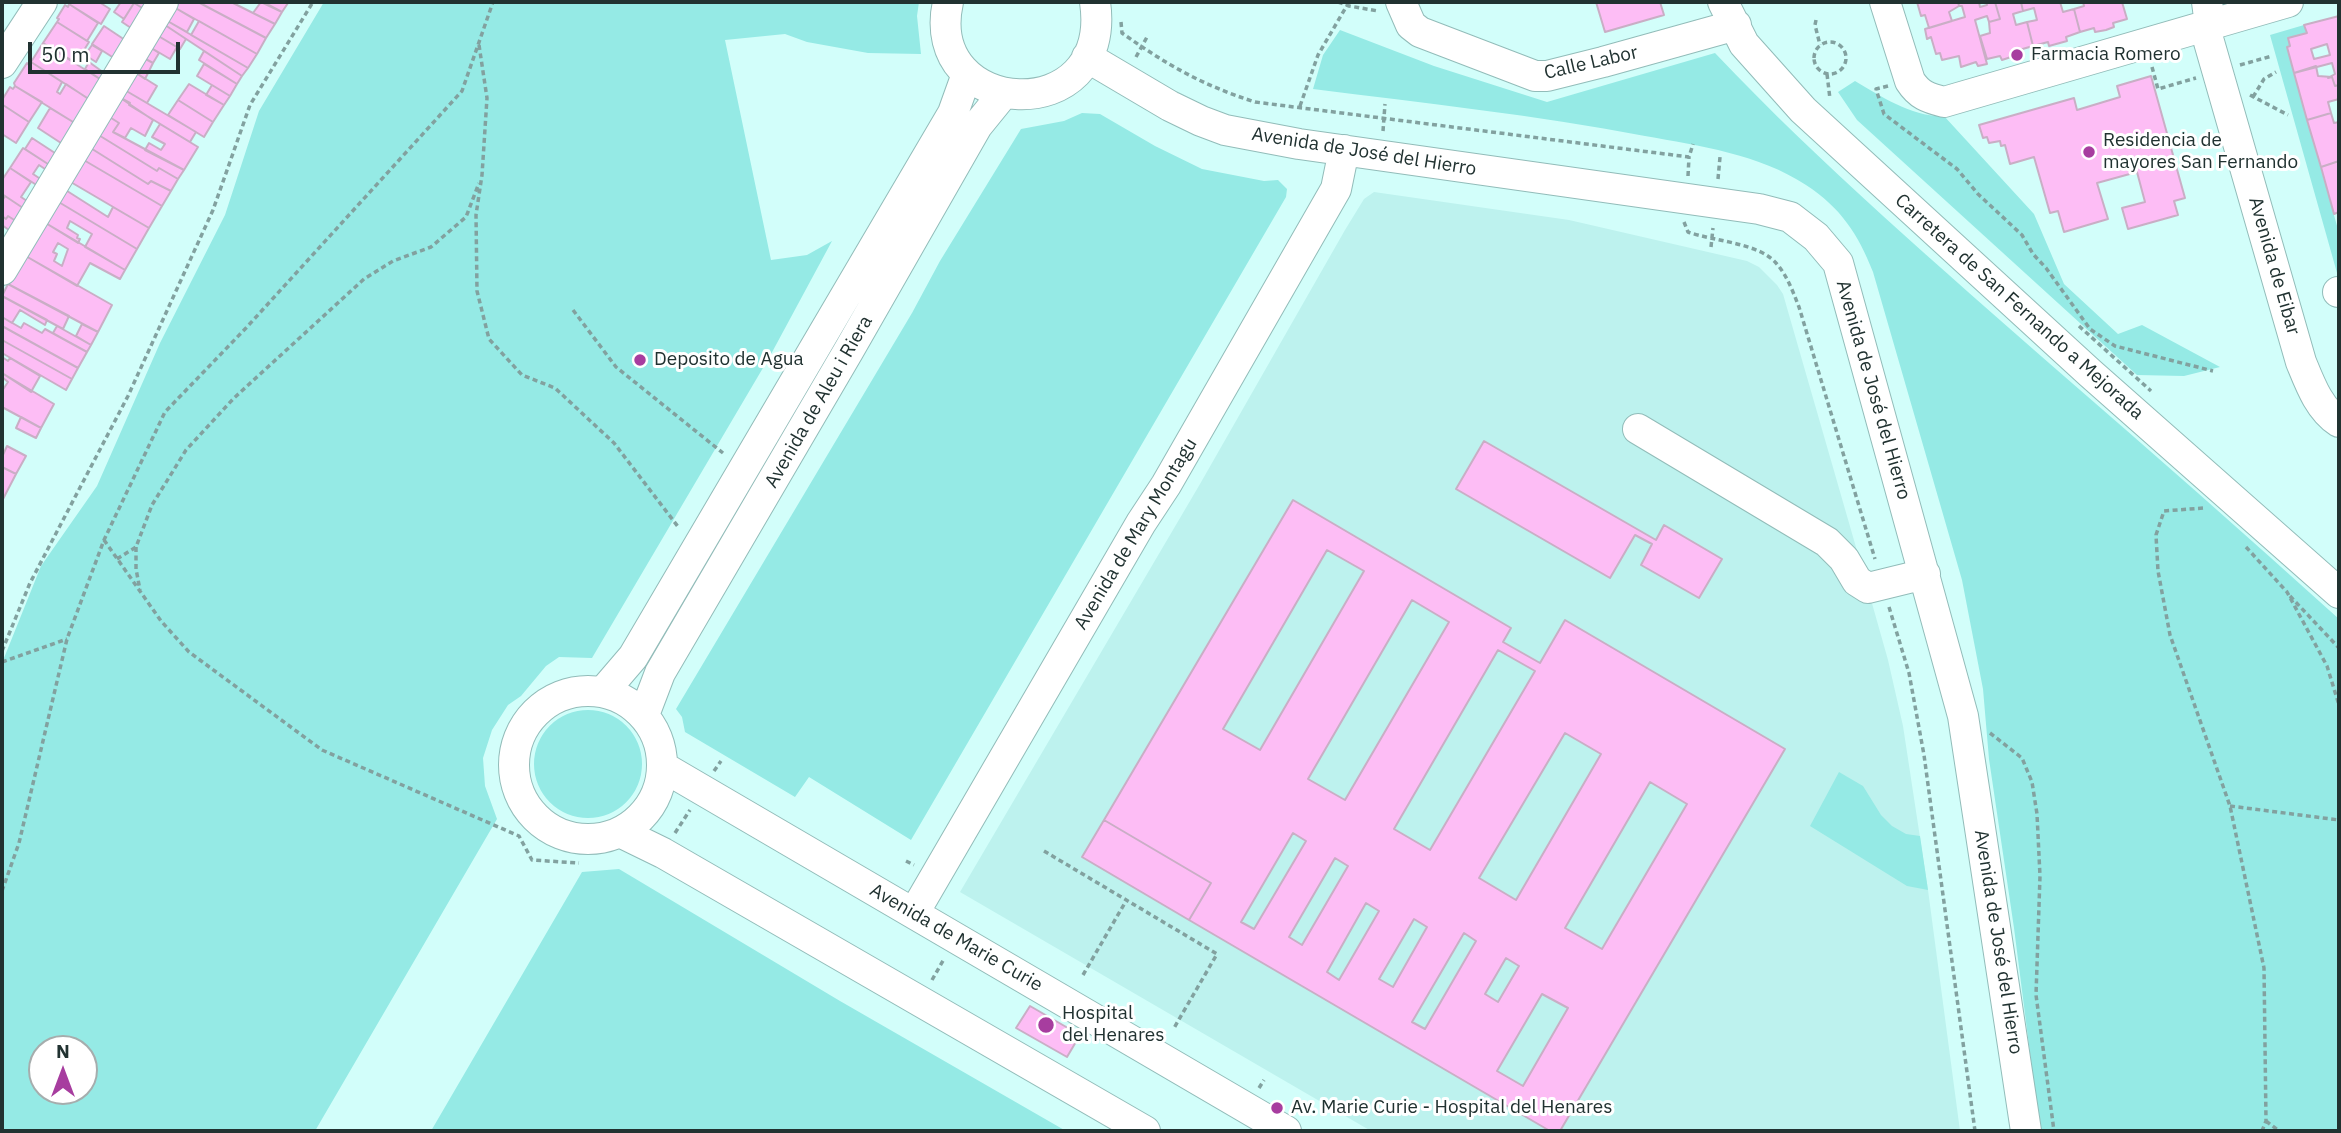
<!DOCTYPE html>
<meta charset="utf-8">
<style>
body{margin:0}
#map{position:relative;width:2341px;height:1133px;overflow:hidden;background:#d2fefa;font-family:"IBM Plex Sans",sans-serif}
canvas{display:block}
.frame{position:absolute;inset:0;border:4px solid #213231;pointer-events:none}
.north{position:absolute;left:28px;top:1035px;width:70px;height:70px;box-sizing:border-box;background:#fff;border:2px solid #a6adad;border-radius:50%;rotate:0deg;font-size:19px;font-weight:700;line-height:28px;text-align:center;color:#213231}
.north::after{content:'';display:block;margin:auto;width:24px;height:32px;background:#a73d9f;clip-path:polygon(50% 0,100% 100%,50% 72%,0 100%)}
.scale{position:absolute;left:28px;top:42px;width:152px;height:32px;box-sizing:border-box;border:4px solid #213231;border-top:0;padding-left:9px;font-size:21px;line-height:24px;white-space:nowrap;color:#213231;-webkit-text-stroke:5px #fff;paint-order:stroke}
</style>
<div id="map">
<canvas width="2341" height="1133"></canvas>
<div class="frame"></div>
<div class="north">N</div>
<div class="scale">50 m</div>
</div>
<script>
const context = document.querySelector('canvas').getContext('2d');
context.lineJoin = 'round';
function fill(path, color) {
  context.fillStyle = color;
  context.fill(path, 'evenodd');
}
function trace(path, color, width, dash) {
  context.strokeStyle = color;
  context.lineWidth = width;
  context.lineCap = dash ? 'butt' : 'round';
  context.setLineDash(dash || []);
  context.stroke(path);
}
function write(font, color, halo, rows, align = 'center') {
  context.font = font + ' "IBM Plex Sans",sans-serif';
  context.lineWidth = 6;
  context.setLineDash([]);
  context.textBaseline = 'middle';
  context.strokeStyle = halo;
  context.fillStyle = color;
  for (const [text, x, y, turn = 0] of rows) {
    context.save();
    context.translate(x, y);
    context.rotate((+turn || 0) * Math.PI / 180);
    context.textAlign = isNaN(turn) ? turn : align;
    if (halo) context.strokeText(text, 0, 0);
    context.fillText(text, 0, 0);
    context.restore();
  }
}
const built = new Path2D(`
 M1374 192 1569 220 1747 261 1759 267 1777 285 1783 294 1864 575 1888 660 1903 726 1928 890 1960 1131H1371L960 892 1200 484 1345 230 1364 199Z`);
const green = new Path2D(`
 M324 2H919L917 16 921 54 868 53 807 42 785 34 725 40 771 260 807 255 832 241 770 356 592 658 559 657 546 666 521 696 508 705 492 730 483 758 485 786 497 819 315 1131H2V663L41 566 97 486 160 343 225 215 259 111ZM84 1049V1091H42V1049Z
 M2304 25 2307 33 2287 47 2339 233V280L2270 35Z
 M1340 30 1434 66 1547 102 1715 53C1822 166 1940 267 2057 370 2152 452 2246 535 2339 619V1131H2040L2014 928 1989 759 1983 689 1962 580 1873 272C1858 234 1841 208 1806 185 1759 154 1700 146 1645 136 1535 115 1424 103 1313 89L1323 55Z
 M1855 81C1882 97 1912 117 1944 116L2034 214 2064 284 2118 334 2142 325 2220 367 2184 376 2137 375 1857 120 1838 92Z
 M1082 113 1100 114 1155 146 1202 169 1264 181 1278 180 1287 189 1286 197 911 840 809 777 795 797 685 732 682 717 676 709 912 313 940 261 1021 129 1064 121Z
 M534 764a54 54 0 1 1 108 0a54 54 0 1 1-108 0Z
 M1839 772 1863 786 1881 815 1892 826 1906 834 1920 836 1928 890 1907 886 1810 826Z
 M619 869 840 1001 1066 1131H431L582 872Z`);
const building = new Path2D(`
 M71 2H99L110 9 101 24 69 4Z
 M121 2H148L144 9 134 3 124 19 114 12Z
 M174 2H198L266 38 257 54 172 6Z
 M198 2H231L275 24 266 38Z
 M261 2 282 12 275 24 253 13Z
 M263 2H286L288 3 282 12Z
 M1596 2H1660L1664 15 1605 32Z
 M1917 2H1958L1959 6 1949 12 1952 21 1929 28 1925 15 1921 16Z
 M1958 2H1979L1980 7 1987 5 1986 2H1995L2000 19 1989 22 1987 16 1975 20 1987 64 1978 66 1976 62 1961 67 1959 56 1942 60 1940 53 1936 54 1931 37 1927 39 1925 29 1965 17 1962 6H1959Z
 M1995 2H2021L2023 11 2013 14 2016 25 2027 22 2033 46 2019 50 2020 54 2002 60 2000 56 1987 59 1980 36 1990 33 1989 22 2000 19Z
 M2021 2H2060L2063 12 2074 9 2080 32 2066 37 2067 41 2049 46 2048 42 2033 46 2027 22 2037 20 2034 8 2023 11Z
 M2083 2H2122L2127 19 2113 23 2114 27 2106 30 2095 32 2094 28 2080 32 2074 9 2084 6Z
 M134 3 144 9 137 32 122 22Z
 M69 4 98 23 87 41 57 22 59 19 57 18 65 5 68 7Z
 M172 6 194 19 187 32 164 19Z
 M2339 16V85L2335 86 2332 77 2328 78 2335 74 2332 63 2294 73 2287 47 2290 46 2288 38 2307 33 2304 25ZM2327 44 2330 55 2314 59 2311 49Z
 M164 19 248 68 242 76 162 23Z
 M199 21 257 54 248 68 191 35Z
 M57 22 89 42 76 63 43 43Z
 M162 23 186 39 180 49 155 34Z
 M104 26 128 42 117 60 92 44Z
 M155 34 177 47 170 59 148 46Z
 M43 43 103 81 92 101 31 62Z
 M92 45 102 51 96 62 85 55Z
 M148 46 159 53 153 63 142 57Z
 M204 51 242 76 237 84 199 60Z
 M142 57 153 63 145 79 133 71Z
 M31 62 62 82 57 92 60 94 66 84 93 102 78 125 15 86 14 83 27 63 29 65Z
 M89 62 107 75 103 81 85 69Z
 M204 64 237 84 230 96 197 76Z
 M2316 66 2318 76 2332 77 2335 86 2339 85V99L2328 102 2331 113 2307 120 2294 73Z
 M133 71 157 86 147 103 123 89Z
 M2151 76 2185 198 2174 201 2178 215 2128 229 2122 208 2145 202 2137 172 2097 183 2108 219 2064 232 2058 211 2050 213 2034 157 2010 164 2005 145 2001 146 2000 141 1989 143 1987 137 1983 138 1979 125 2074 98 2077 110 2120 97 2117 86Z
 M189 84 224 105 213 122 178 100Z
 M212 85 230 96 224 105 206 95Z
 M15 86 42 102 29 122 3 105 2 100 10 87 13 89Z
 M123 89 196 132 190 142 129 105 130 103 119 97Z
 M119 97 153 120 145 136 131 128 125 138 113 132 119 123 108 116Z
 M178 100 213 122 204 137 168 115Z
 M3 105 29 122 16 143 2 134Z
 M50 108 78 125 64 145 38 128Z
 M2331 113 2334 123 2339 122V161L2321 167 2307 120Z
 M108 116 119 123 113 132 184 170 178 179 159 168 157 171 97 134Z
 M160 124 198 147 184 170 145 150 149 143 161 150 165 144 152 137Z
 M97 134 157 171 159 168 178 179 171 191 151 181 148 184 89 147Z
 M32 138 58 155 51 166 25 149Z
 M89 147 148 184 151 181 171 191 162 206 82 159Z
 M23 148 51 166 48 171 39 165 33 174 42 180 38 186 10 168Z
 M82 159 162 206 149 228 69 181Z
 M2339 161V212L2334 214 2321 167Z
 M10 168 31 182 21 197 27 201 26 210 2 194V180Z
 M64 189 108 217 113 207 149 228 137 249 57 201Z
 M5 196 26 210 19 223 8 216 6 219 2 216V201Z
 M57 201 137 249 125 270 85 247 92 234 70 221 67 228 78 235 77 238 80 239 78 243 44 222Z
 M2 216 6 219 8 216 19 223 13 233 2 225Z
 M44 222 125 270 120 279 90 263 77 286 24 255ZM58 243 68 249 62 266 54 261 57 254 53 252Z
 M24 255 112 305 98 332 8 284Z
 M8 284 69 316 63 329 2 296Z
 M2 296 47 320 45 325 20 310 12 323 2 317Z
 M2 317 21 328 24 323 42 333 45 329 87 352 78 368 2 326Z
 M82 324 98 332 91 345 76 336Z
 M2 326 78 368 72 379 2 340Z
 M57 326 91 345 87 352 53 333Z
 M2 340 72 379 66 390 2 353Z
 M2 357 8 361 10 358 40 376 31 392 2 373Z
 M2 373 54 404 41 428 2 407V391L8 382 2 377Z
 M21 417 41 428 36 438 16 428Z
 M1484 441 1656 540 1664 525 1722 559 1699 598 1641 565 1652 544 1635 535 1610 578 1456 489Z
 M7 446 26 456 16 474 2 467V457Z
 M2 467 16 474 2 501Z
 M1293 500 1511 628 1503 642 1540 663 1565 620 1785 749 1560 1131H1550L1189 920 1211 883 1104 820ZM1327 550 1364 571 1260 750 1223 729ZM1412 600 1449 622 1345 800 1308 779ZM1498 650 1535 671 1430 850 1394 829ZM1565 733 1601 754 1516 900 1479 878ZM1650 782 1687 804 1602 949 1565 928ZM1293 833 1306 841 1254 929 1241 922ZM1335 858 1348 866 1302 945 1289 937ZM1366 903 1379 911 1339 980 1327 972ZM1414 919 1427 927 1393 987 1379 979ZM1464 933 1476 941 1425 1029 1412 1022ZM1506 958 1519 966 1498 1002 1485 994ZM1542 994 1568 1008 1523 1086 1497 1071Z
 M1104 820 1211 883 1189 920 1082 857Z
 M1030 1006 1080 1035 1067 1057 1016 1028Z`);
const path = new Path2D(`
 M1338 2 1349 6 1378 11
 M1816 20 1815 25 1820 45
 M1121 22 1122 33C1167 65 1202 85 1255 102L1689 157 1693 144
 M1814 58a16 16 0 1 1 32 0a16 16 0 1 1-32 0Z
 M479 45 487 98 482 175 476 215 477 291 489 339 522 375 555 388 614 443 679 528
 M1136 57 1147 37
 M2240 65 2272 56
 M2152 67 2158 89 2196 78
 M1827 74 1830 99
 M1888 86 1876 89 1884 114 1957 169 1978 194 2022 235 2033 254 2046 268 2090 329 2115 346 2213 371
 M2250 95 2288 115
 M2253 97 2264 79 2276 72
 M1300 106 1318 55 1349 2
 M1383 131 1385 104
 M1688 176 1689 157
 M1718 179 1720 157
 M1684 222 1688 232C1713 241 1759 243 1776 263 1787 275 1793 292 1799 307L1875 559
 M1711 247 1713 228
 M573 310 616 367 723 453
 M2079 326 2151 391
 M2203 508 2164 511 2156 535 2158 571 2170 635 2230 806 2264 968 2266 1121 2262 1131
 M104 540 161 621 189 652 322 750 519 836 532 860 579 863
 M136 547V569L140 590
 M2246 547 2287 592 2327 666 2339 705
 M117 559 136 547 152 505 186 450 234 398 364 279 393 261 431 247 466 217 479 183
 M2290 596 2339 648
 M1889 607 1909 673 1924 755 1975 1131
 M2 651 30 583 128 396 213 210 250 105 313 2
 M2 662 67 639
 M1990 733 2022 758 2032 782 2037 814 2040 876 2036 995 2054 1131
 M714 771 721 761
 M2230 806 2339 820
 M675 833 690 810
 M1044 851 1217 954 1174 1028
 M906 861 914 865
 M2 891 19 843 67 639 104 540 165 412 246 328 462 91 493 2
 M1083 975 1126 901
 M932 980 944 959
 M1259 1088 1264 1080
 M2266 1121 2279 1131`);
const minor = new Path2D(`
 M948 2C922 119 1114 131 1095 2
 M1401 2 1411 25 1420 32 1535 76H1547L1603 62 1736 25
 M1723 2 1744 44 1803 110 2090 373 2339 593
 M1885 2 1910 81C1919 95 1928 98 1944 102L2288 2
 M2207 2 2210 25 2207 35 2301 362C2310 384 2319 409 2339 422
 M1087 57 1170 106 1201 121 1225 130 1299 144 1759 209 1790 217 1816 237 1838 263 1963 716 2026 1131
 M2 63 42 2
 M2 270 163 2
 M2338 292H2339
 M1638 429 1827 542 1844 559 1857 581 1868 588 1925 574
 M514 765a74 74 0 1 1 148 0a74 74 0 1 1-148 0Z
 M603 692 633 657 953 113 967 74
 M644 715 660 673 849 350 977 126 1003 94
 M663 767 1286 1131
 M620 832 663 853 1145 1131
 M914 913 1141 523 1166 485 1336 189 1344 150`);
const markers = [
 [2017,55,7,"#a73d9f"],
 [2089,152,7,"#a73d9f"],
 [640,360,7,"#a73d9f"],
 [1046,1025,9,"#a73d9f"],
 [1277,1108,7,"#a73d9f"]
];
const poiNames = [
 ["Farmacia Romero",2031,55],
 ["Residencia de",2103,141],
 ["mayores San Fernando",2103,163],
 ["Deposito de Agua",654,360],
 ["Hospital",1062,1014],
 ["del Henares",1062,1036],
 ["Av. Marie Curie - Hospital del Henares",1291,1108]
];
const streetNames = [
 ["Calle Labor",1591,63,-13],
 ["Avenida de José del Hierro",1364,152,9],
 ["Avenida de Eibar",2274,266,74],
 ["Carretera de San Fernando a Mejorada",2019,307,42],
 ["Avenida de José del Hierro",1873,390,74],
 ["Avenida de Aleu i Riera",819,402,-60],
 ["Avenida de Mary Montagu",1136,534,-59],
 ["Avenida de Marie Curie",956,938,30],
 ["Avenida de José del Hierro",1998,942,81]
];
fill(built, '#bdf2ee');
fill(green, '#95eae5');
fill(building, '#fdbdf5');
trace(building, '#c9aec5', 2);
trace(minor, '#92bcb9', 32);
trace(path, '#82a19f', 3.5, [5, 3.5]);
trace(minor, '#fff', 30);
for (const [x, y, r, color] of markers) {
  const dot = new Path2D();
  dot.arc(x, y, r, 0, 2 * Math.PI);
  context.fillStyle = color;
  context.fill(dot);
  trace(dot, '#fff', 2.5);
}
write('19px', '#213231', '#fff', poiNames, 'left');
write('19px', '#213231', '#fff', streetNames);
</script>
